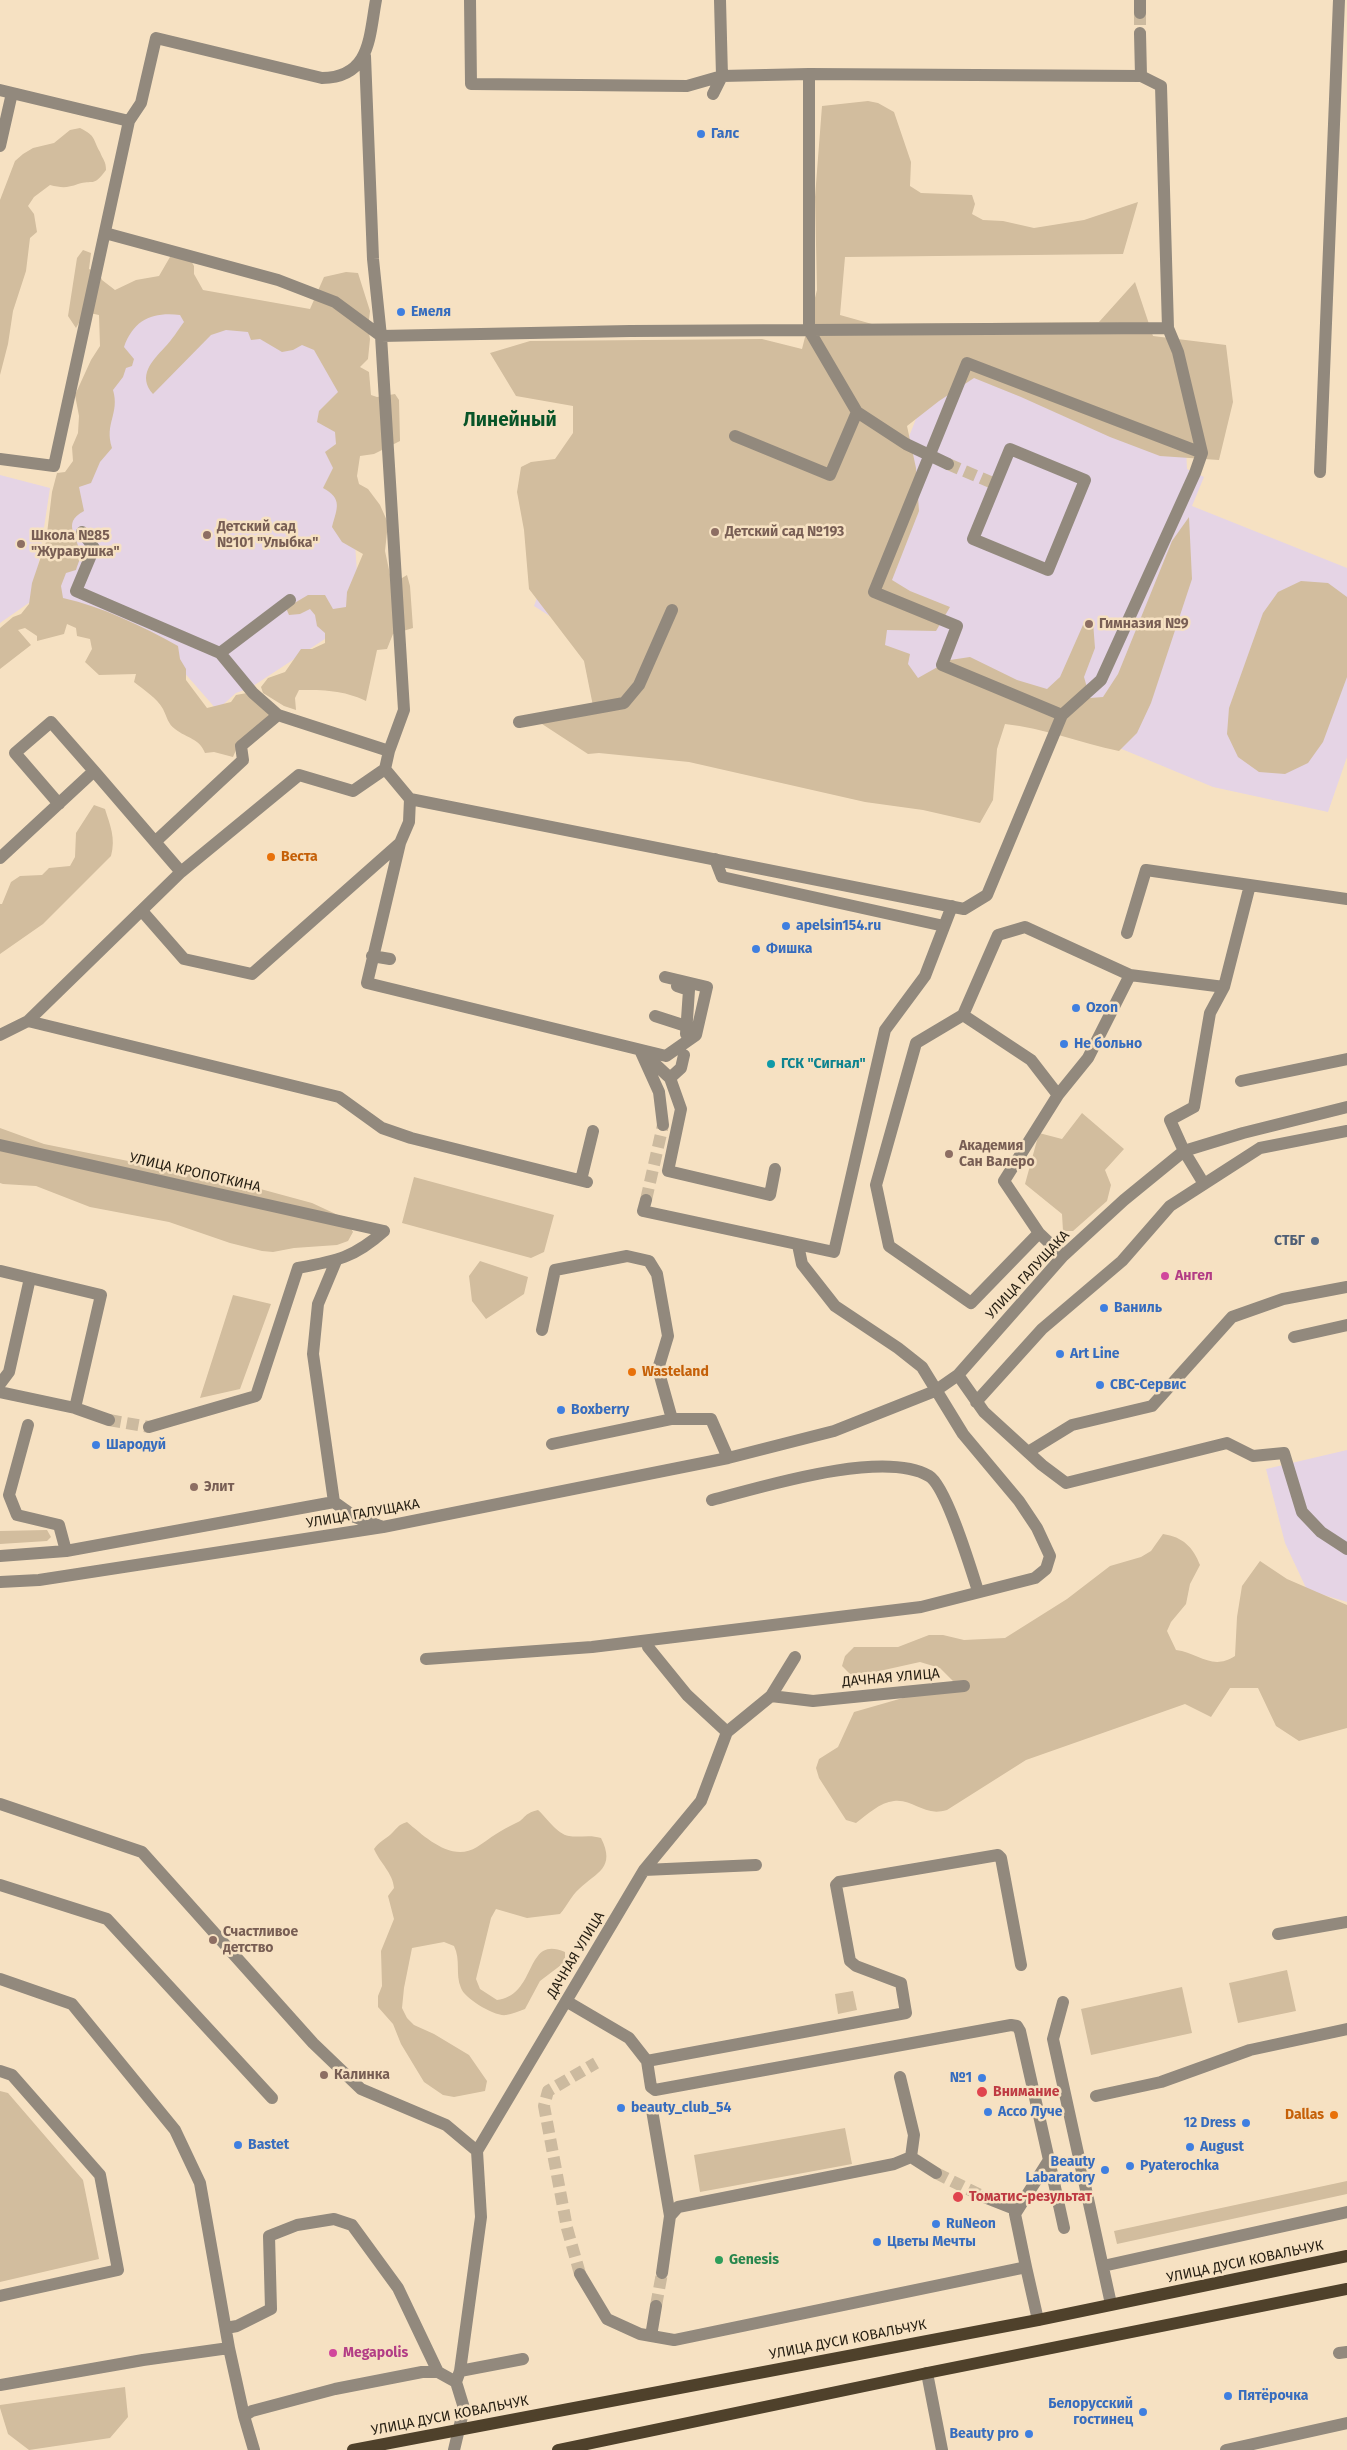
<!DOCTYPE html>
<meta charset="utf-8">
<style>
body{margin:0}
canvas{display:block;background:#f6e1c2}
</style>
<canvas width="1347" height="2450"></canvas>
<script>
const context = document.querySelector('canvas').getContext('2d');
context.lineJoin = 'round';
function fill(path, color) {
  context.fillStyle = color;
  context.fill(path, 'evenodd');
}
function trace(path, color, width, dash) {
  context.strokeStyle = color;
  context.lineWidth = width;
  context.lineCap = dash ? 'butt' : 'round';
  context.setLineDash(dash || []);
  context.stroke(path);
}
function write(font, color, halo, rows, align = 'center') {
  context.font = font + ' "Fira Sans",sans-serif';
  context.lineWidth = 5;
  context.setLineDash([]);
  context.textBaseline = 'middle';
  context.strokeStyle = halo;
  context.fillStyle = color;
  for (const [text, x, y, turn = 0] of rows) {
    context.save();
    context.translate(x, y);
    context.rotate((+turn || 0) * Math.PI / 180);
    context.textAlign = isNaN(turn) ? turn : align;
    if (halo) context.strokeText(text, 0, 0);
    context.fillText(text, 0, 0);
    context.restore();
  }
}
const education = new Path2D(`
 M147 292 314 329 343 370 360 616 250 688 236 693 217 710 182 670 52 597 105 333Z
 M626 350 906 444 943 351 1186 448 1187 469 1204 477 1192 506 1347 568V757L1328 812 1213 787 956 680 643 676 534 606Z
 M0 475 50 488 33 600 0 623Z
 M1347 1450V1602L1307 1590 1285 1543 1266 1469Z`);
const green = new Path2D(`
 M868 101 878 103 894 112 911 162 910 186 921 193 972 195 975 204 972 214 983 220 1003 221 1034 228 1084 220 1138 202 1123 254 845 257 840 315 872 324 1099 322 1135 282 1153 336 1226 345 1233 402 1219 460 1160 456 1110 437 1021 397 974 378 939 401 907 426 916 468 919 511 892 580 910 591 950 607 936 631 887 630 885 645 910 654 908 664 918 678 950 660 970 657 1017 680 1047 689 1060 677 1083 625 1093 622 1095 648 1084 677 1090 698 1103 697 1118 674 1172 541 1189 517 1192 579 1151 703 1137 733 1119 751C1080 743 1044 728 1005 724L997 749 993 800 980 823 923 810 865 802 689 762 599 753 588 754 539 722 594 711 584 661 529 589 524 530 517 492 521 467 531 462 555 459 573 433V406L516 396 490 353 530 341 762 339 802 349 817 290 815 197 822 106Z
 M80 128C97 137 92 138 100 152 103 160 106 161 106 170 93 188 93 179 78 184 67 188 62 188 50 185L34 197 28 206 34 214 37 232 30 238 26 271 13 311 8 344 0 375V200L15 161 23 154 33 148 54 143 70 130Z
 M83 250 91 253 89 269 99 273 102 280 115 290 136 280 159 276 170 257 190 259 194 266V274L203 290 310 309 324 277 346 272 358 273 370 311 368 328 370 339 368 359 360 367 369 372 371 395 377 397 395 394 399 400 400 441 374 454 360 456 357 476 359 484 368 489 380 505 388 523 385 551 392 584 407 575 410 586 413 628 393 634 387 649 377 650 366 701C343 690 324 690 299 690L295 698 296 710 284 706 263 693 261 687 268 678 285 672 301 649H312L325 643V633L317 626 315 615 310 609 300 614 289 615 286 608 308 595H325L333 609 346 607 347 592 363 554 342 542 332 527C337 508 343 499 323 488L333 468 325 452 336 444 335 432 317 422 319 411 338 392 314 350 302 345 293 350 282 352 260 339 251 340 248 332 226 330 211 335 153 394C137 376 152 361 165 347 172 340 178 330 184 322L180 315C153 312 134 319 124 347L134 359 132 366 126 368 123 377 113 390C120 414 104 423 112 448L100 462 91 483 79 487 84 511C59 524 81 538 80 558 79 562 77 566 76 570L66 573 61 586 63 598C103 607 142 626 178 646L180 659 186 669V680L207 708 231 702 236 695 247 693 268 710 270 717 236 750 233 757 214 752 205 753C199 738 188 739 175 729 168 724 167 717 163 709 157 698 144 690 134 682L136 674 99 675 85 662 92 649 90 639 77 636 76 628 67 624 64 634 37 641V636L25 628 18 630 31 645 0 669V628L13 617 21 614 29 604 32 583 46 542 52 492 57 473 65 472 73 461 72 447 78 433 79 416 75 395 91 360 100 346 99 315 85 312 76 328 68 316 77 258Z
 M1301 581 1328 583 1347 597V677L1323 742 1308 763 1285 774 1259 772 1238 757 1227 734 1229 708 1263 613 1278 592Z
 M94 805 105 809C110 825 116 838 111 856L43 924 0 954V904H2L11 882 20 876 42 875 49 868 70 866 75 857 76 833Z
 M1082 1113 1124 1149 1105 1170 1111 1185 1107 1201 1073 1231H1063L1062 1214 1025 1184 1039 1133 1062 1139Z
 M0 1128 44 1144 242 1184 312 1203 340 1216 348 1223 353 1232 348 1241 337 1245 294 1248 273 1252 262 1251 230 1243 169 1222 90 1207 36 1186 3 1184 0 1183Z
 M414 1177 554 1215 544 1252 531 1258 402 1223Z
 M480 1261 528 1277 524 1294 486 1319 472 1301 469 1276Z
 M233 1295 271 1304 240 1389 200 1398Z
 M47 1530 51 1537 47 1541 0 1544V1531Z
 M1163 1534C1183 1537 1193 1547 1200 1565L1190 1584 1186 1604 1171 1622 1167 1631 1176 1650C1199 1653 1212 1671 1235 1656L1237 1617 1242 1586 1260 1561 1287 1579 1347 1605V1728L1299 1741 1276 1726 1258 1688H1230L1211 1717 1185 1704 1026 1760 947 1810C923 1817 915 1799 894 1801 880 1802 867 1815 856 1823L846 1820 819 1778 816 1768 819 1759 838 1747 854 1712 955 1683 940 1668 920 1662 875 1672 850 1674 842 1666 845 1656 854 1647H898L929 1635H943L964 1640 1005 1638 1067 1599 1110 1566 1141 1557 1151 1551Z
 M538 1810C547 1818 557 1834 569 1836 580 1838 589 1834 601 1838 616 1868 597 1872 579 1889 571 1896 567 1906 560 1914L527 1918 496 1909 491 1918 476 1979 480 1989 497 2000C538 1995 524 1934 565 1952V1962L540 1981 525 2009C519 2011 512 2014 506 2015 495 2017 464 1998 461 1988 455 1974 461 1960 454 1946L444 1942 412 1948 404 1988 402 2008 407 2018 414 2025 434 2034 469 2055 487 2081 485 2091 454 2097 443 2095 424 2082 401 2044 393 2024 378 2007V1996L382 1986 381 1951 394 1919 388 1896 394 1888C393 1873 380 1863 374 1849 379 1842 384 1840 390 1835 397 1829 397 1825 407 1822 425 1837 452 1863 477 1847 492 1837 499 1831 516 1823 526 1819 522 1814 538 1810Z
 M1287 1970 1296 2011 1238 2023 1229 1983Z
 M1182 1987 1192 2033 1091 2055 1081 2009Z
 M853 1991 857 2010 838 2014 835 1994Z
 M0 2091 8 2093 83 2180 99 2259 0 2282Z
 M845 2128 852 2164 700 2192 694 2155Z
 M1347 2181V2194L1117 2244 1114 2231Z
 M125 2387 128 2417 110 2438 29 2450 8 2434 0 2408V2405Z`);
const minorTunnel = new Path2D(`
 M1140 13V33
 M948 464 995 484
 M646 1200 663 1125
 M109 1420 149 1427
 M936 2173 984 2197
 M580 2274 567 2228 544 2106 548 2091 596 2063
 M656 2306 662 2273`);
const minor = new Path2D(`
 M1140 0V13
 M1140 33 1141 76
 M809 74V330L857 412 906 444 948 464
 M0 90 129 121 141 103 156 38 322 78C371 77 369 37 376 0
 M713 94 722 76 720 0
 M0 146 12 93
 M105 233 278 280 335 302 381 336 630 331 1168 328 1161 86 1141 76 809 74 722 76 687 86 471 84 470 0
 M1168 328 1178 352 1202 453 1195 473 1101 680 1062 715 942 665 957 626 874 592 967 363 1202 453
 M735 436 830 475 857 412
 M1010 449 1085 480 1048 570 973 539Z
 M0 459 54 466 129 121
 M1320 472 1339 0
 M82 532 94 548 76 591 220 653
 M290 600 220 653 253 693 278 715 389 751
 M519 722 624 703 639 685 672 610
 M385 769 410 799
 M59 804 15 753 51 722 94 771
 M156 841 243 760 241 746 278 715
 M0 858 94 771 181 872
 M715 859 722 877 944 926
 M142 911 184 959 252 974 400 843
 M1127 933 1146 870 1347 899
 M372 956 390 959
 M665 977 707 987 696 1035 666 1056 367 983 400 843 409 822 410 799 964 909 987 895 1062 715
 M677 986 689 990 686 1034
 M963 1015 1031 1060 1058 1095 1088 1058 1130 975
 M655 1016 686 1026
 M28 1021 339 1097 382 1128 411 1138 587 1182
 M0 1035 28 1021 181 872 299 775 353 791 385 769 389 751 404 710 381 336 373 259 365 56
 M670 1078 681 1068 684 1055
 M1241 1081 1347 1059
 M1058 1095 1004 1181 1039 1233 1063 1256
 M663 1125 659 1092 640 1050 670 1078 681 1109 668 1171 770 1195 775 1169
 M0 1145 384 1231
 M581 1180 593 1131
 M1204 1184 1184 1151 1170 1120 1194 1107 1210 1013 1224 987
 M646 1200 643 1211 834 1252 885 1030 925 976 952 906
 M1039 1233 971 1303 889 1246 876 1185 916 1043 963 1015 998 935 1025 927 1130 975 1224 987 1250 885
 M1 1271 30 1278
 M542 1330 555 1270 627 1256 649 1261 657 1274 668 1336 658 1369 672 1419H711L728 1458
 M1294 1337 1347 1325
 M958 1375 984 1412 1042 1465 1066 1483 1227 1443 1253 1456 1284 1453 1302 1512 1321 1532 1347 1549
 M0 1384 9 1372 30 1278 101 1295 75 1408 0 1392
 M976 1402 1042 1329 1122 1261 1170 1206 1260 1148 1347 1131
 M75 1408 109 1420
 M28 1425 9 1495 17 1515 59 1525 66 1551
 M149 1427 256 1396 298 1268C336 1261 354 1258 384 1231
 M552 1444 672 1419
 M1028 1452 1072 1425 1152 1406 1232 1317 1283 1299 1347 1287
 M712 1500C762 1487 883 1449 929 1476 946 1486 971 1569 978 1591
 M334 1502 355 1517 380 1526
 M0 1556 66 1551 334 1502 313 1354 318 1304 336 1261
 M0 1582 39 1580 383 1527 728 1458 834 1431 935 1391 958 1375 1063 1256 1124 1200 1184 1151 1243 1133 1347 1107
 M648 1647 687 1695 727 1732
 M426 1659 592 1647 921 1607 1035 1578 1046 1569 1050 1556 1037 1528 1019 1501 963 1434 922 1367 898 1348 835 1306 802 1264 798 1245
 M771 1696 795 1657
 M0 1804 142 1852 313 2043 361 2089 446 2125 477 2151
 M644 1870 756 1865
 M0 1885 107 1919 272 2098
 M1278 1934 1347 1922
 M1021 1965 1001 1858 998 1855 839 1882 836 1885 850 1961 856 1966 901 1983 906 2013 647 2061 651 2087 655 2090 1011 2025 1017 2026 1020 2031 1049 2160 1015 2214 1026 2267
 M0 1979 72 2004 175 2130 200 2183 229 2348
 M566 2001 629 2038 647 2061
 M1063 2002 1053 2039 1111 2304
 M0 2071 12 2075 100 2175 118 2270 0 2296
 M1096 2096 1161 2082 1250 2050 1347 2029
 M652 2110 670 2216 662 2273
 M911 2157 936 2173
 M1049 2160 1064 2228
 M984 2197 1017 2210
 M670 2216 678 2207 894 2164 911 2157 914 2135 900 2077
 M1103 2266 1347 2212
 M580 2274 607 2319 640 2334 674 2340 1026 2267 1038 2320
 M226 2328 237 2326 271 2309 269 2236 297 2225 334 2219 352 2225 398 2288 438 2372
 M651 2336 656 2306
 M1339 2353 1347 2352
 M460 2371 523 2359
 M927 2373 942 2450
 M0 2385 143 2360 229 2348 244 2416 254 2450
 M244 2416 252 2411 335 2389 422 2372H438L456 2382
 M454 2450 464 2408 456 2382 460 2371 481 2217 477 2151 644 1870 701 1801 727 1732 771 1696 813 1701 964 1686
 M1226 2450 1347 2423`);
const major = new Path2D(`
 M353 2450 1038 2320 1347 2256
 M558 2450 927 2373 1347 2289`);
const markers = [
 [701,134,5,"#3f7fe0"],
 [401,312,5,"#3f7fe0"],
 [715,532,5,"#8d6e63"],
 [207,535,5,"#8d6e63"],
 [21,544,5,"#8d6e63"],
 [1089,624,5,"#8d6e63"],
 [271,857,5,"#e8710a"],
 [786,926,5,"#3f7fe0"],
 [756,949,5,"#3f7fe0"],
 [1076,1008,5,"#3f7fe0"],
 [1064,1044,5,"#3f7fe0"],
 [771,1064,5,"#0f9aa8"],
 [949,1154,5,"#8d6e63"],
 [1315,1241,5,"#5c6f8a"],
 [1165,1276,5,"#d1479c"],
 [1104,1308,5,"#3f7fe0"],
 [1060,1354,5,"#3f7fe0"],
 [632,1372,5,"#e8710a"],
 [1100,1385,5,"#3f7fe0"],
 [561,1410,5,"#3f7fe0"],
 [96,1445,5,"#3f7fe0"],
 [194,1487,5,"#8d6e63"],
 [213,1940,5,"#8d6e63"],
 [324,2075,5,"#8d6e63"],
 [982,2078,5,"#3f7fe0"],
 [982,2092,6,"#e0444e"],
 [621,2108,5,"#3f7fe0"],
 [988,2112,5,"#3f7fe0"],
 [1334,2115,5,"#e8710a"],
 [1246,2123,5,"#3f7fe0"],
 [238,2145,5,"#3f7fe0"],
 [1190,2147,5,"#3f7fe0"],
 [1130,2166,5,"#3f7fe0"],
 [1105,2170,5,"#3f7fe0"],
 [958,2197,6,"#e0444e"],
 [936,2224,5,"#3f7fe0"],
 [877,2242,5,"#3f7fe0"],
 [719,2260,5,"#2e9e5b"],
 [333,2353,5,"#d1479c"],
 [1228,2396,5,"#3f7fe0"],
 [1143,2412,5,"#3f7fe0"],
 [1029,2434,5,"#3f7fe0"]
];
const shopNames = [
 ["Галс",711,134],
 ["Емеля",411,312],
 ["apelsin154.ru",796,926],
 ["Фишка",766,949],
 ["Ozon",1086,1008],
 ["Не больно",1074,1044],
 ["Ваниль",1114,1308],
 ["Art Line",1070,1354],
 ["СВС-Сервис",1110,1385],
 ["Boxberry",571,1410],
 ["Шародуй",106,1445],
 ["№1",972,2078,"right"],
 ["beauty_club_54",631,2108],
 ["Ассо Луче",998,2112],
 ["12 Dress",1236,2123,"right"],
 ["Bastet",248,2145],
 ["August",1200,2147],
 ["Beauty",1095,2162,"right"],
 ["Labaratory",1095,2178,"right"],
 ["Pyaterochka",1140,2166],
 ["RuNeon",946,2224],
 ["Цветы Мечты",887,2242],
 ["Пятёрочка",1238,2396],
 ["Белорусский",1133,2404,"right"],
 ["гостинец",1133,2420,"right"],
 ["Beauty pro",1019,2434,"right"]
];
const educationNames = [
 ["Детский сад",217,527],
 ["№101 \"Улыбка\"",217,543],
 ["Детский сад №193",725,532],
 ["Школа №85",31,536],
 ["\"Журавушка\"",31,552],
 ["Гимназия №9",1099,624],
 ["Академия",959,1146],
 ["Сан Валеро",959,1162],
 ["Элит",204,1487],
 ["Счастливое",223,1932],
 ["детство",223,1948],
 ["Калинка",334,2075]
];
const foodNames = [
 ["Веста",281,857],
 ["Wasteland",642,1372],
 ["Dallas",1324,2115,"right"]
];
const cultureNames = [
 ["ГСК \"Сигнал\"",781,1064]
];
const streetNames = [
 ["УЛИЦА КРОПОТКИНА",195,1173,13],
 ["УЛИЦА ГАЛУЩАКА",1028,1275,-47],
 ["УЛИЦА ГАЛУЩАКА",363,1514,-10],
 ["ДАЧНАЯ УЛИЦА",891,1678,-5],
 ["ДАЧНАЯ УЛИЦА",576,1955,-59],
 ["УЛИЦА ДУСИ КОВАЛЬЧУК",1245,2262,-12],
 ["УЛИЦА ДУСИ КОВАЛЬЧУК",848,2340,-11],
 ["УЛИЦА ДУСИ КОВАЛЬЧУК",450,2416,-11]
];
const serviceNames = [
 ["СТБГ",1305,1241]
];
const hotelNames = [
 ["Ангел",1175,1276],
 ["Megapolis",343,2353]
];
const healthNames = [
 ["Внимание",993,2092],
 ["Томатис-результат",969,2197]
];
const leisureNames = [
 ["Genesis",729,2260]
];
const districtNames = [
 ["Линейный",510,421]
];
fill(education, '#e5d4e5');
fill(green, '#d2bd9e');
trace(minorTunnel, '#ccba9f', 12, [12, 6]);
trace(minor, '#92897d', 12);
trace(major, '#4f412b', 12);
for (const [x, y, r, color] of markers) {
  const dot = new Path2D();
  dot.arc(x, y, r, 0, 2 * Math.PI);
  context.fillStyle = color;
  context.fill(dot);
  trace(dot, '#f6e1c2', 2);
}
write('bold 14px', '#366cbe', '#f6e1c2', shopNames, 'left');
write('bold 14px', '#785e54', '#f6e1c2', educationNames, 'left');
write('bold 14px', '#c56008', '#f6e1c2', foodNames, 'left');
write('bold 14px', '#0d838f', '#f6e1c2', cultureNames, 'left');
write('14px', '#251e12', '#f6e1c2', streetNames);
write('bold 14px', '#4e5e75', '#f6e1c2', serviceNames, 'right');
write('bold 14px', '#b23c85', '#f6e1c2', hotelNames, 'left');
write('bold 14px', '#be3a42', '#f6e1c2', healthNames, 'left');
write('bold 14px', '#27864d', '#f6e1c2', leisureNames, 'left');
write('bold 19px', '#085428', '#f6e1c2', districtNames);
</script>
